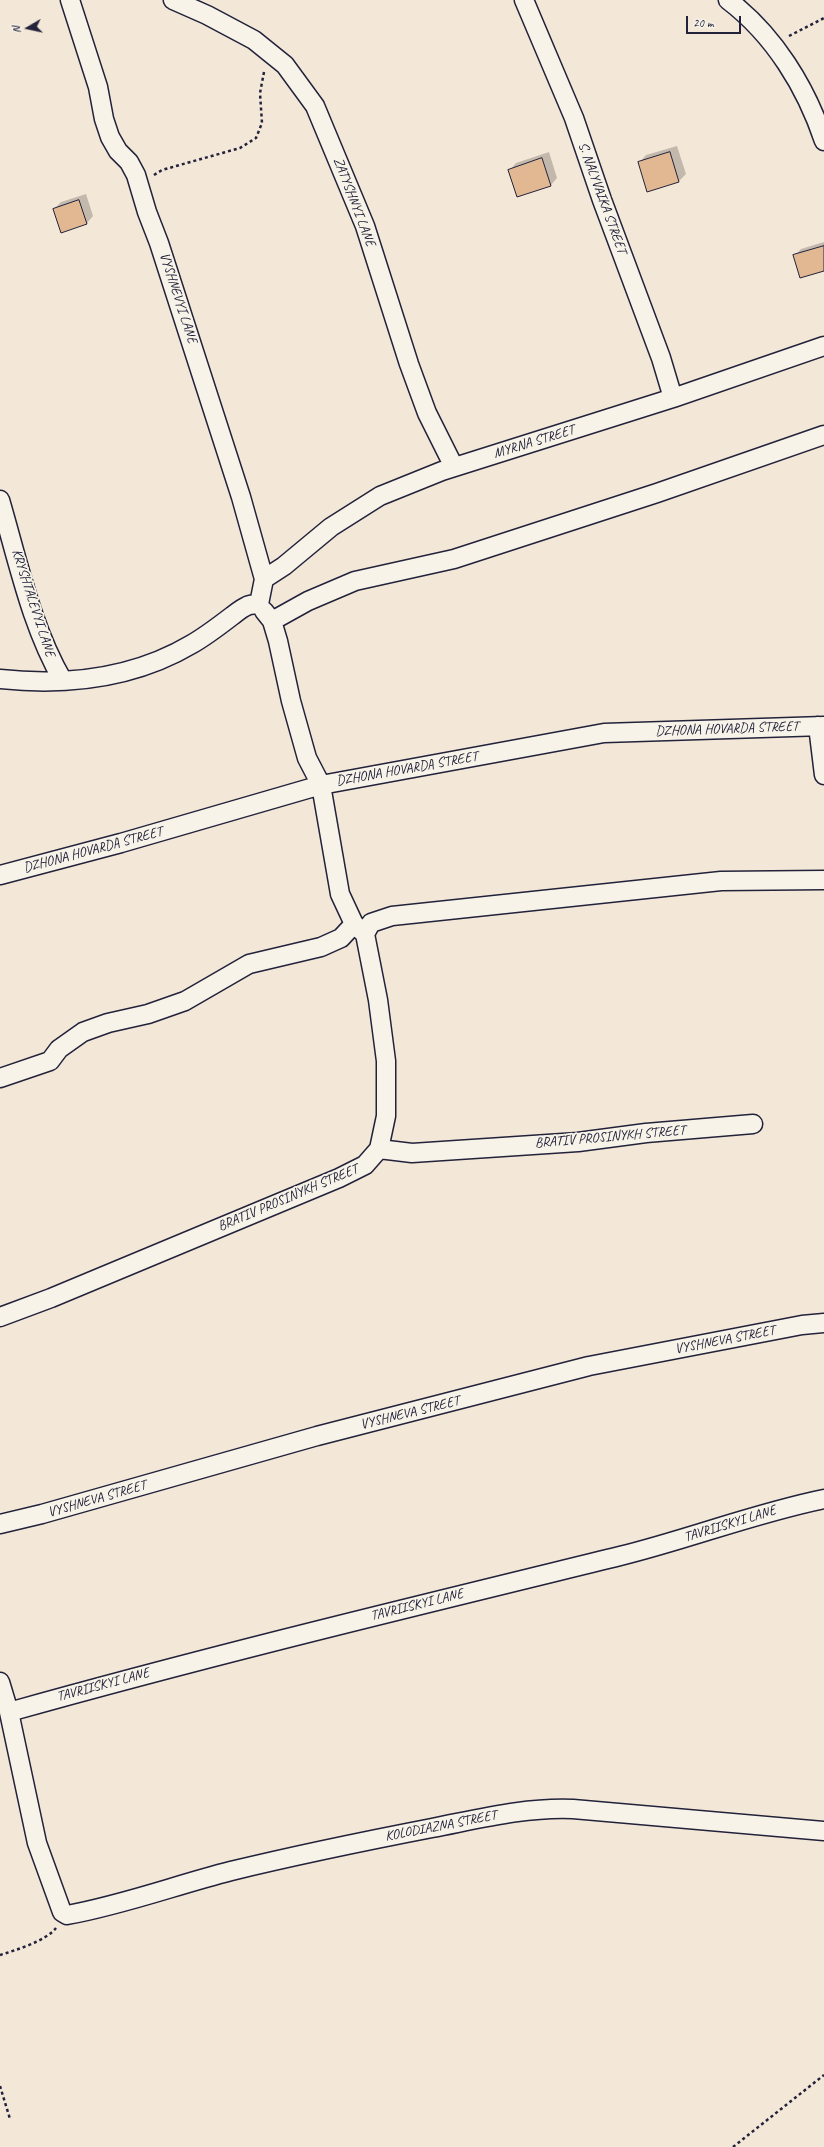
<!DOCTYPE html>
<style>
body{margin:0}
#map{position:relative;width:824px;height:2147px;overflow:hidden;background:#f3e7d7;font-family:Caveat,sans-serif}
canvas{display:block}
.north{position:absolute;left:8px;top:8px;width:40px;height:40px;-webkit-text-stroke:3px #f7f3e8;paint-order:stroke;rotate:261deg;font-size:11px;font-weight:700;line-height:16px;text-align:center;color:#22223b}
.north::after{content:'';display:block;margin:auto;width:14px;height:18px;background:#22223b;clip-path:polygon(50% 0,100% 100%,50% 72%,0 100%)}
.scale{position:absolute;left:686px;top:16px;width:55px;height:18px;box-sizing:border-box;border:2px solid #22223b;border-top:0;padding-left:5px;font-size:12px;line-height:14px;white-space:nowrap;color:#22223b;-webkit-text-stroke:3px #f7f3e8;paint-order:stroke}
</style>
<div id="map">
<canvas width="824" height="2147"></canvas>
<div class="north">N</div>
<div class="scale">20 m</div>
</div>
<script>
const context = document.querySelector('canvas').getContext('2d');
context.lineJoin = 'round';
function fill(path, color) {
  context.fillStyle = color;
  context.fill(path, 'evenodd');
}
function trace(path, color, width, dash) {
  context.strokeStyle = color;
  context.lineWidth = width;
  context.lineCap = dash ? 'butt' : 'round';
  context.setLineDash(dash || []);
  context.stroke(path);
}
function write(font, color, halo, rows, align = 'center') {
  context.font = font + ' Caveat,sans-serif';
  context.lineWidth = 3.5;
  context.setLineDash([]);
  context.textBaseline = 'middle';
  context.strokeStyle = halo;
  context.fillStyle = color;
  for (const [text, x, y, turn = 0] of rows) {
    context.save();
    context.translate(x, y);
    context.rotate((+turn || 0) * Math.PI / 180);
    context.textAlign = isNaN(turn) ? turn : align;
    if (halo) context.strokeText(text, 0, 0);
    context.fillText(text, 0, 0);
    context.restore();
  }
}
const shadow = new Path2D(`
 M677 146 686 174 679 181 648 190 640 162 646 155Z
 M549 152 557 178 551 185 518 195 510 170 516 163Z
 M86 194 93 216 87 223 62 232 54 209 61 202Z
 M824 242V270L794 256 801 249Z`);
const building = new Path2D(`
 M670 152 679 182 647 192 638 162Z
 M542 158 551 186 517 197 508 170Z
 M79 200 87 224 61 233 53 209Z
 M824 246V271L800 278 793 255Z`);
const path = new Path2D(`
 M789 36 824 18
 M154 175 162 170 240 148 256 138 262 123 260 93 264 72
 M0 1955C16 1950 46 1941 56 1928
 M0 2086 10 2119
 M733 2147 824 2075`);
const minor = new Path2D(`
 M70 0 98 87 104 119 110 137 118 151 129 162 136 175 147 212 159 243 241 497 264 579 259 604
 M173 0 207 15 254 40 285 65 315 106 365 226 409 364 427 413 454 467
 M524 0 574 118 602 200 661 358 673 398
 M728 0C774 35 806 87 824 141
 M0 500C18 561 31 626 63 681
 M264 579 284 566 331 527 380 496 442 471 673 398 824 346
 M264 611 272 621 278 641 291 701 307 758 321 785 340 894 354 924 365 934 378 1000 386 1061V1116L379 1149
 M272 621 308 601 355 581 454 559 657 493 824 435
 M0 679C67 686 133 679 192 644 206 636 219 626 232 616 236 613 242 608 247 606 250 604 255 605 259 604
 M818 726 824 775
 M0 875 121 843 321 785 604 733 824 726
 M365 934 371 923 392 916 721 881 824 880
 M0 1078 50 1061 59 1049 83 1032 108 1023 148 1014 185 1001 249 964 321 947 341 938 354 924
 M379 1149 412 1153 578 1142 646 1133 753 1124
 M0 1317 51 1298 339 1178 365 1165 379 1149
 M0 1524 42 1514 317 1436 589 1366 802 1325 824 1323
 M0 1682 9 1712 37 1843 62 1912 67 1915C123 1905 176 1885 231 1871 297 1855 365 1841 432 1828 479 1819 525 1807 573 1809L824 1831
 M9 1712C212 1655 416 1606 620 1556 689 1539 755 1513 824 1499`);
const streetNames = [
 ["S. NALYVAIKA STREET",602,198,70],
 ["ZATYSHNYI LANE",354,202,69],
 ["VYSHNEVYI LANE",178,298,72],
 ["MYRNA STREET",534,442,-17],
 ["KRYSHTALEVYI LANE",33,603,72],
 ["DZHONA HOVARDA STREET",727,729,-2],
 ["DZHONA HOVARDA STREET",407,769,-10],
 ["DZHONA HOVARDA STREET",93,850,-15],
 ["BRATIV PROSINYKH STREET",610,1137,-5],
 ["BRATIV PROSINYKH STREET",288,1198,-23],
 ["VYSHNEVA STREET",725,1340,-11],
 ["VYSHNEVA STREET",410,1413,-14],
 ["VYSHNEVA STREET",97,1499,-16],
 ["TAVRIISKYI LANE",730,1524,-17],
 ["TAVRIISKYI LANE",417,1605,-14],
 ["TAVRIISKYI LANE",103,1685,-15],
 ["KOLODIAZNA STREET",441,1826,-11]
];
fill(shadow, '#0003');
fill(building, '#e1b891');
trace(building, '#22223b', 1);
trace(minor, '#22223b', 21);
trace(path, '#22223b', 2.5, [3, 3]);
trace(minor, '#f7f3e8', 18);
write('14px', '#22223b', '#f7f3e8', streetNames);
</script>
